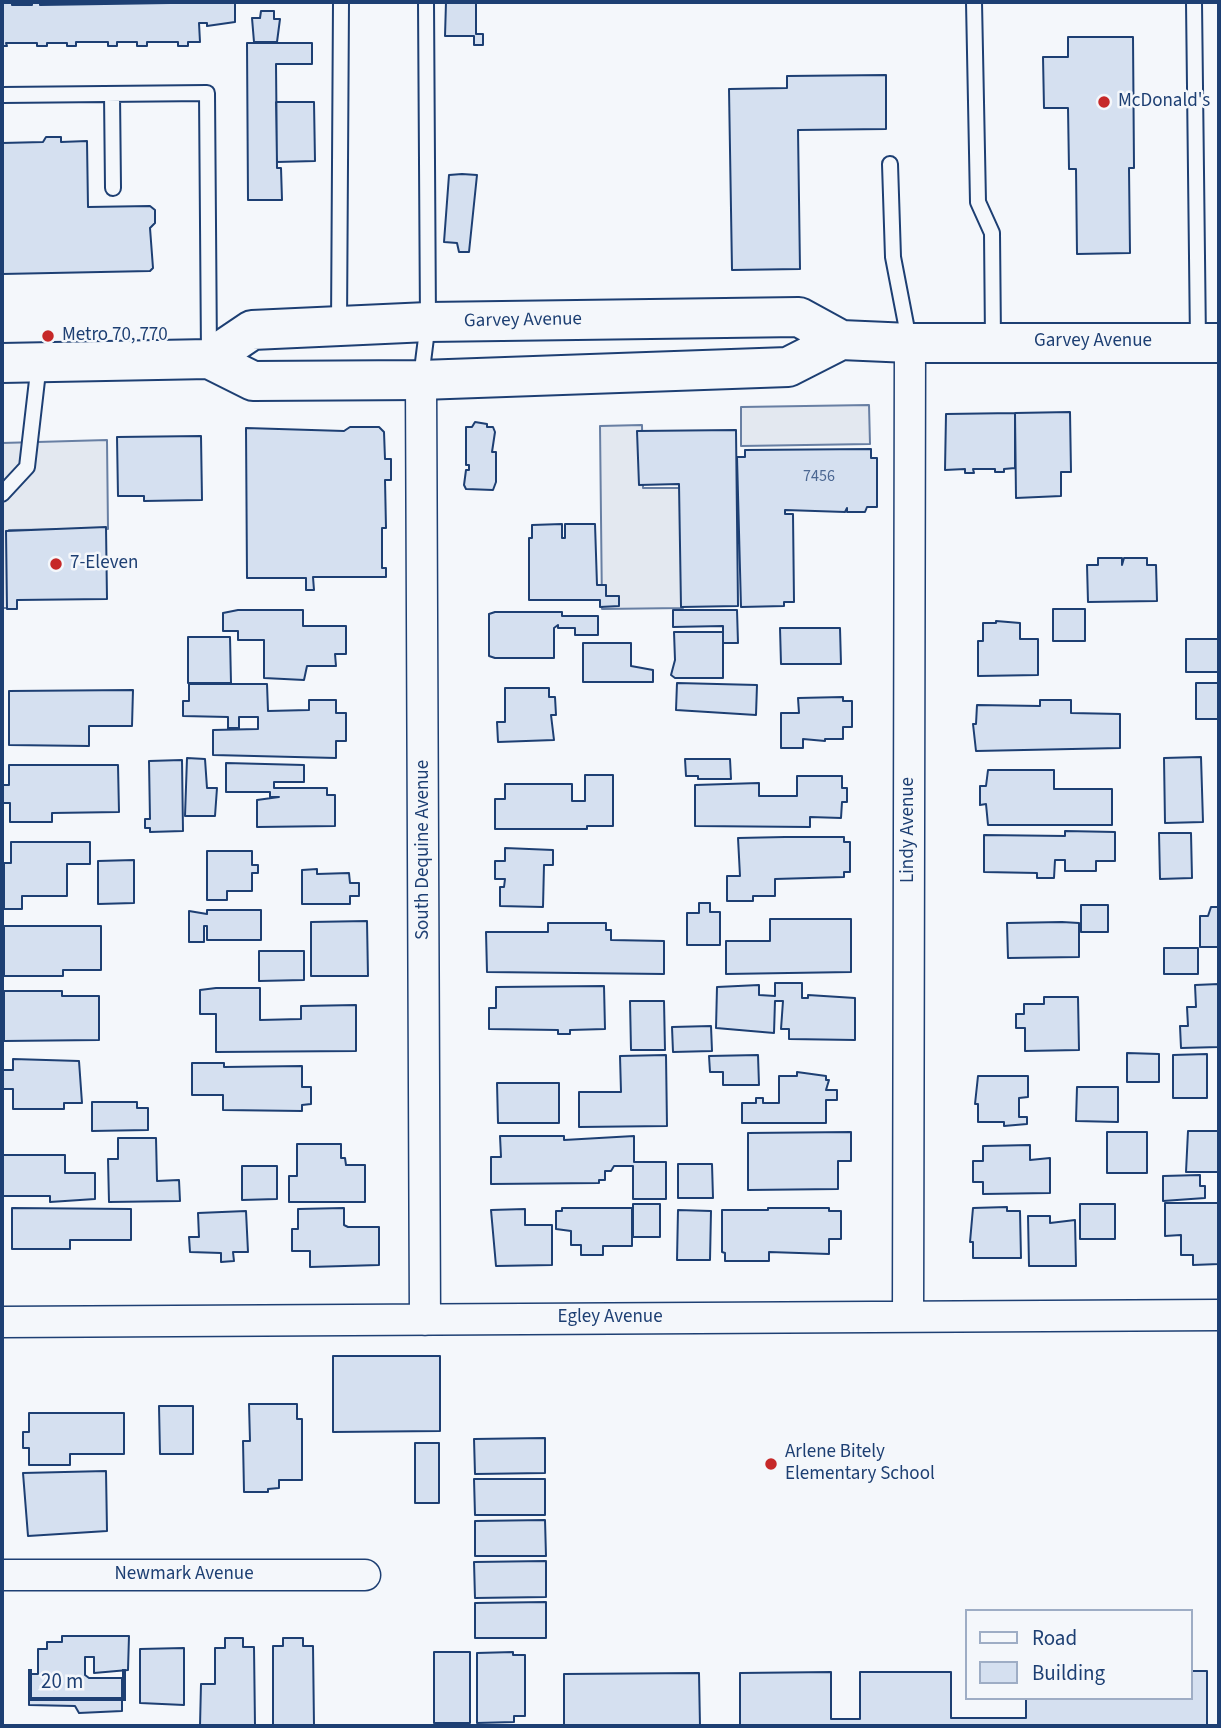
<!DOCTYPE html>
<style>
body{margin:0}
#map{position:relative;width:1221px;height:1728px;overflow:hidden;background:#f4f7fb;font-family:"Source Sans 3",sans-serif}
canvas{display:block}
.frame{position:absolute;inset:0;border:4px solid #1d3f73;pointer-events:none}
.legend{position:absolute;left:965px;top:1609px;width:228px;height:91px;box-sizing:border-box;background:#f4f7fb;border:2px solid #9eadc5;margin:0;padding:9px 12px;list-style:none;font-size:21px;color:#1d3f73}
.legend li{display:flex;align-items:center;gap:14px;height:35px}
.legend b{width:35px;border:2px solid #9eadc5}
.scale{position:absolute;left:28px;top:1669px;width:98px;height:32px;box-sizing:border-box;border:4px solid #1d3f73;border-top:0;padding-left:9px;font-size:21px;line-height:24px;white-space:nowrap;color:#1d3f73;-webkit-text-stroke:5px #f4f7fb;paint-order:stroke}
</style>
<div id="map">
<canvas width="1221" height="1728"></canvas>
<div class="frame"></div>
<ul class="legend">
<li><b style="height:9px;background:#f4f7fb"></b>Road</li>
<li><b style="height:19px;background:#d5e0f0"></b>Building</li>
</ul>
<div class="scale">20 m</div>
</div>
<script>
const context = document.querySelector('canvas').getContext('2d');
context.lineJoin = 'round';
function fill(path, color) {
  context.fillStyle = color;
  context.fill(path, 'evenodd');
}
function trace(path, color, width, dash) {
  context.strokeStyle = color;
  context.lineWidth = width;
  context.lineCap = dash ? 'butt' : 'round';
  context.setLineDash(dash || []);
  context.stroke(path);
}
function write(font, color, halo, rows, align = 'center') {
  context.font = font + ' "Source Sans 3",sans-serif';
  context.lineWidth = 5;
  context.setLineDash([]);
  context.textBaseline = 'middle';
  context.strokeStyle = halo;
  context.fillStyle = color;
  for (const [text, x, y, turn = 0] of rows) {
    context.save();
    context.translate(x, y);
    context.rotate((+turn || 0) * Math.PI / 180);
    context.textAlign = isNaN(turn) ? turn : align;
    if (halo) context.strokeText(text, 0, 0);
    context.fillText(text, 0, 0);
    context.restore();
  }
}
const parking = new Path2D(`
 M869 405 870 444 741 446V407Z
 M642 425 643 488H681L683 608 602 609 600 426Z
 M107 440 108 529 9 530 8 608H2V443Z`);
const building = new Path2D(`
 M3 2H12V5H32V2H40V5L235 2V22L207 26V23H199L200 42H188V46H178V42H147V46H137V42H117V46H108V42H76V46H67V43H47V46H37V43H6L7 46H2Z
 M446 2H476V34H483V45H474V36H445Z
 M261 11H274V19H280L277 42H254L252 18H260Z
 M1068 37H1133L1134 168H1129L1130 253 1077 254 1076 169H1069L1068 108H1044L1043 57H1068Z
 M247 43H312V64H276L277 168H281L282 200H248Z
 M886 75V129L798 130 800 269 732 270 729 89 787 88V76Z
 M276 102H314L315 161 277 162Z
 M46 137H61V142L87 141 88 207 150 206 155 210V223L150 228 153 268 150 271 2 274V143L43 142Z
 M462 174 477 175 469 252H459L457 243 444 242 449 175Z
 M1070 412 1071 472H1061V496L1016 498 1015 413Z
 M1015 413V468L1004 469V472H995V469H973L974 473H965V469L945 470 946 414Z
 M475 422 487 424V427H493L495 432 492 452H496V482L493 490 466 489 464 485 466 470H469V465H466V427H472Z
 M350 427H379L384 432 385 459H391V480H385L386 528H382V568H386V577H313L314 590H306V578H247L246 428 344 431Z
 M736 430 738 606 681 607 679 484 639 485 637 431Z
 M201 436 202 500 144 501V496H118L117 437Z
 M871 449V458H877V507H867L865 512H847V508L845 512 785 510V514H793L794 602H784V606L741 607 737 457H745V450Z
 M562 524V538H565V524H595L597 585H606V596H619V606L600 607V600H529V538H532V525Z
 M106 527 107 599 17 600V609H7L6 531Z
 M1098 558H1122V565L1124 558H1147V565H1156L1157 601 1088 602 1087 565H1098Z
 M1053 609H1085V641H1053Z
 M238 610H303V626H346V654H335L336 666H307L304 680 264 678V640H238V631H223V613Z
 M673 610H737L738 643H723V626L673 627Z
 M495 612H562V616H598V635H575V628H558V625L554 628V658H495L489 656V614Z
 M996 621 1020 623V639H1038V675L978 676V641H983V623H996Z
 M780 628H840L841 664H781Z
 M674 632H723V678H675L671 675 675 660Z
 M188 637H230L231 683H188Z
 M1186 639H1219V672H1186Z
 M583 643H631V666L653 670V682H583Z
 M677 683 757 685 756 715 676 710Z
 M1196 683H1219V719H1196Z
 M189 684H267L268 711 309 710V700H336V713H346V741H336V758L213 755V730L258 729V717H239V728H228V717L183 716V701H189Z
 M505 688H549V697H555L556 715H551L554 740 498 742 497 722H505Z
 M133 690 132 726H89V746L9 745V691Z
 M843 697V701H852V727H843V739H825V741L803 739V748H781V713H799L798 698Z
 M1040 700H1071V713L1120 714V748L976 751 973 724H976L977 705 1040 706Z
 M1201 757 1203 822 1165 823 1164 758Z
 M187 758 205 759 207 788H217L215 816H185Z
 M685 759H730L731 779H698V776H686Z
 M182 760 183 831 150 832V828H145V819H150L149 761Z
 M226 763 304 765V782H274V788H327V795H335V826L257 827V800L279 797H270V792H226Z
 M9 765H118L119 812 52 813V822H10V803H2V785H9Z
 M988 770H1054V789H1112V825H988L986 804 980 805V786H986Z
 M585 775H613V826H587V829H495V799H505V784H572V801H585Z
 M797 776H842V788H847V802H842L841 818 810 817V827L695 826V785L759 783V796H797Z
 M1065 831 1115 832V861H1096V871H1065V860H1055L1054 878H1037V873L984 872V835L1065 836Z
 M1159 833H1191L1192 878 1160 879Z
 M785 837H844V842H850V872H844V877L775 879V896H753V901H727V876H740L738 838Z
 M11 842H90V864H67V896H22V909H4V863H11Z
 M505 848 553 850V865H544L543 907 500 906V887H504L505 879H495V861H505Z
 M207 851H252V865H258V873H252V891H227V900H207Z
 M134 860V903L98 904V861Z
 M317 869V874L349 873 350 883H359V896H350V904H302V870Z
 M699 903H710V912H720V945H687V913H699Z
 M1081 905H1108V932H1081Z
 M1211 907H1219V947H1200V916H1208Z
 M207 910H261V940H207V926H204V942H189V911L207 914Z
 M770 919H851V972L726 974V941H770Z
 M367 921 368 976H311V922Z
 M1062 922 1079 923V957L1008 958 1007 923Z
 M548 923H606V930H611V940L664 941V974L487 972 486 932H548Z
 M4 926H101V970H63V976H4Z
 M1164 948H1198V974H1164Z
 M259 951H304V980L259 981Z
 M775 983H802V998H808V995L855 998V1040L789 1039V1029H781L783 1001H775L774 1033 716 1028 717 987 759 985V995L775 996Z
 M1219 984V1047L1181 1048 1180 1026H1188L1187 1007H1196L1195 985Z
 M604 986 605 1029 570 1030V1034H558V1030L489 1029V1008H496V987Z
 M216 988H260V1020L301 1019V1006L356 1005V1051L216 1052V1014H200V990Z
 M4 991H62V996H99V1040L4 1041Z
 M1044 997H1078L1079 1050 1025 1051V1028H1016V1014H1024V1004H1044Z
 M630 1001H664L665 1050H631Z
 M711 1026 712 1051 673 1052 672 1027Z
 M1127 1053 1159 1054V1082H1127Z
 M1207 1054V1098H1173V1055Z
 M666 1055 667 1126 579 1127V1092H621L620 1056Z
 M758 1055 759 1085H723V1072H710L709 1056Z
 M13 1059 79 1061 82 1103H64V1109H13V1089H3V1070H13Z
 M192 1063H224V1067L302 1066V1087H311V1104L302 1105V1111L223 1110V1095H192Z
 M797 1072 826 1076V1080H829L826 1090H837V1100H826V1123H742V1103H756V1098H763V1103H779V1076H797Z
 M978 1076H1028V1097L1019 1098V1117H1027V1124L1004 1126V1122H978V1104H975Z
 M497 1083H559V1123H498Z
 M1077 1087H1118V1122L1076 1121Z
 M92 1102H137V1108H148V1130L92 1131Z
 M1188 1131H1219V1172H1186Z
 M851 1132V1161H838V1189L748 1190V1133Z
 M1107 1132H1147V1173H1107Z
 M500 1136H564V1140L634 1136V1162H666V1199H633V1166H614L611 1171H605V1180H599V1183L491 1184V1157H501Z
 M118 1138H156L157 1181 179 1180 180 1201 109 1202 108 1159H118Z
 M297 1144H341V1158H345L346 1165H365V1202H289V1176H297Z
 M1030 1145V1160L1050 1158V1193L983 1194V1182H973V1161H983V1146Z
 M3 1155H65V1173H95V1199L50 1202V1196H3Z
 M678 1164H712L713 1198H678Z
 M242 1166H277V1199L242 1200Z
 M1200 1175V1186H1205V1198L1163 1201V1176Z
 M1165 1203H1219V1264L1193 1265V1255H1181V1235L1165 1236Z
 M633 1204H660V1237H633Z
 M1080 1204H1115V1239H1080Z
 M1007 1207V1211H1020L1021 1258H973V1242H970L973 1208Z
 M12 1208 131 1209V1240H70V1249H12Z
 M344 1208V1225L348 1227H379V1265L310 1267V1251H292V1229H298V1209Z
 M562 1208H632V1246H603V1255H581V1245H571V1231L556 1229V1211H562Z
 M768 1208H829V1211H841V1239H829V1254L769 1252V1261H725V1253L722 1252V1210H768Z
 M525 1209V1225H552V1265L496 1266 491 1210Z
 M678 1210 711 1211 710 1260H677Z
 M246 1211 248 1252H233L234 1261 221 1262V1253L190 1252 189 1237H199L198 1213Z
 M1028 1216H1050V1223L1075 1220 1076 1266H1029Z
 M333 1356H440V1431L333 1432Z
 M249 1404H297V1419H302V1480H279V1488L268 1489V1492H244L243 1441H250Z
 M159 1406H193V1454H160Z
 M29 1413H124V1454H70V1465H29V1448H23V1432H29Z
 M545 1438V1473L475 1474 474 1439Z
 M415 1443H439V1503H415Z
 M106 1471 107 1531 28 1536 23 1473Z
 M474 1479H545V1515H475Z
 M545 1520 546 1556H475V1521Z
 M546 1561V1597L475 1598 474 1562Z
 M546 1602V1638H475V1603Z
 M62 1636H129L128 1670 94 1673V1657H85V1675L89 1678H122V1711L79 1713 75 1706 29 1705V1674H38V1649H47V1642H62Z
 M225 1638H243V1647H254L255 1726H200L201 1684H215V1648H225Z
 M283 1638H303V1646H313L314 1726H273V1646H283Z
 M184 1648V1705L140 1703V1649Z
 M434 1652H470V1723H434Z
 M513 1652V1655H525V1716H514V1722L477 1723V1653Z
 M1191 1671H1207V1726H740V1673L831 1672V1719H860V1672H951V1718H1026V1698H1191Z
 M699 1673 700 1726H564V1674Z`);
const lane = new Path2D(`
 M974 2 978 202 992 233 993 340
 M1194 2 1198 342
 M112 94 113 188
 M2 95 207 93 209 355
 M890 164 893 257 909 340
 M339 325 341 2
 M421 378 428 322 426 2
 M2 494 27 467 39 363`);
const street = new Path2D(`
 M421 380 425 1320
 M908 1317 910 343
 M2 1322 1219 1315
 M2 1575H365`);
const primary = new Path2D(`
 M841 340 910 343H1219
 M2 363 209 359 253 381 421 380 788 367 841 340 799 317 428 322 252 330 209 359`);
const markers = [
 [1104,102,7,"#c62828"],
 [48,336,7,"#c62828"],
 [56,564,7,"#c62828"],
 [771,1464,7,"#c62828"]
];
const numberNames = [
 ["7456",819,477]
];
const poiNames = [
 ["McDonald's",1118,102],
 ["Metro 70, 770",62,336],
 ["7-Eleven",70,564],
 ["Arlene Bitely",785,1453],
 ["Elementary School",785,1475]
];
const streetNames = [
 ["Garvey Avenue",523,321,-1],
 ["Garvey Avenue",1093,342],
 ["Lindy Avenue",909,830,-90],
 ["South Dequine Avenue",424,850,-90],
 ["Egley Avenue",610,1318],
 ["Newmark Avenue",184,1575]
];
fill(parking, '#e3e8f0');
trace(parking, '#687fa3', 2);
fill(building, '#d5e0f0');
trace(building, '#1d3f73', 2);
trace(lane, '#1d3f73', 18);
trace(street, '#1d3f73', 33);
trace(primary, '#1d3f73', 42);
trace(lane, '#f4f7fb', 14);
trace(street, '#f4f7fb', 30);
trace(primary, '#f4f7fb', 38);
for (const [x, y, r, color] of markers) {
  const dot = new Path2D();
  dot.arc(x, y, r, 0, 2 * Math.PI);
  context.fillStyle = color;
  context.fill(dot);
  trace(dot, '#f4f7fb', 2.5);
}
write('16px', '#4b6792', null, numberNames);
write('19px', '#1d3f73', '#f4f7fb', poiNames, 'left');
write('19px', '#1d3f73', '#f4f7fb', streetNames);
</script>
